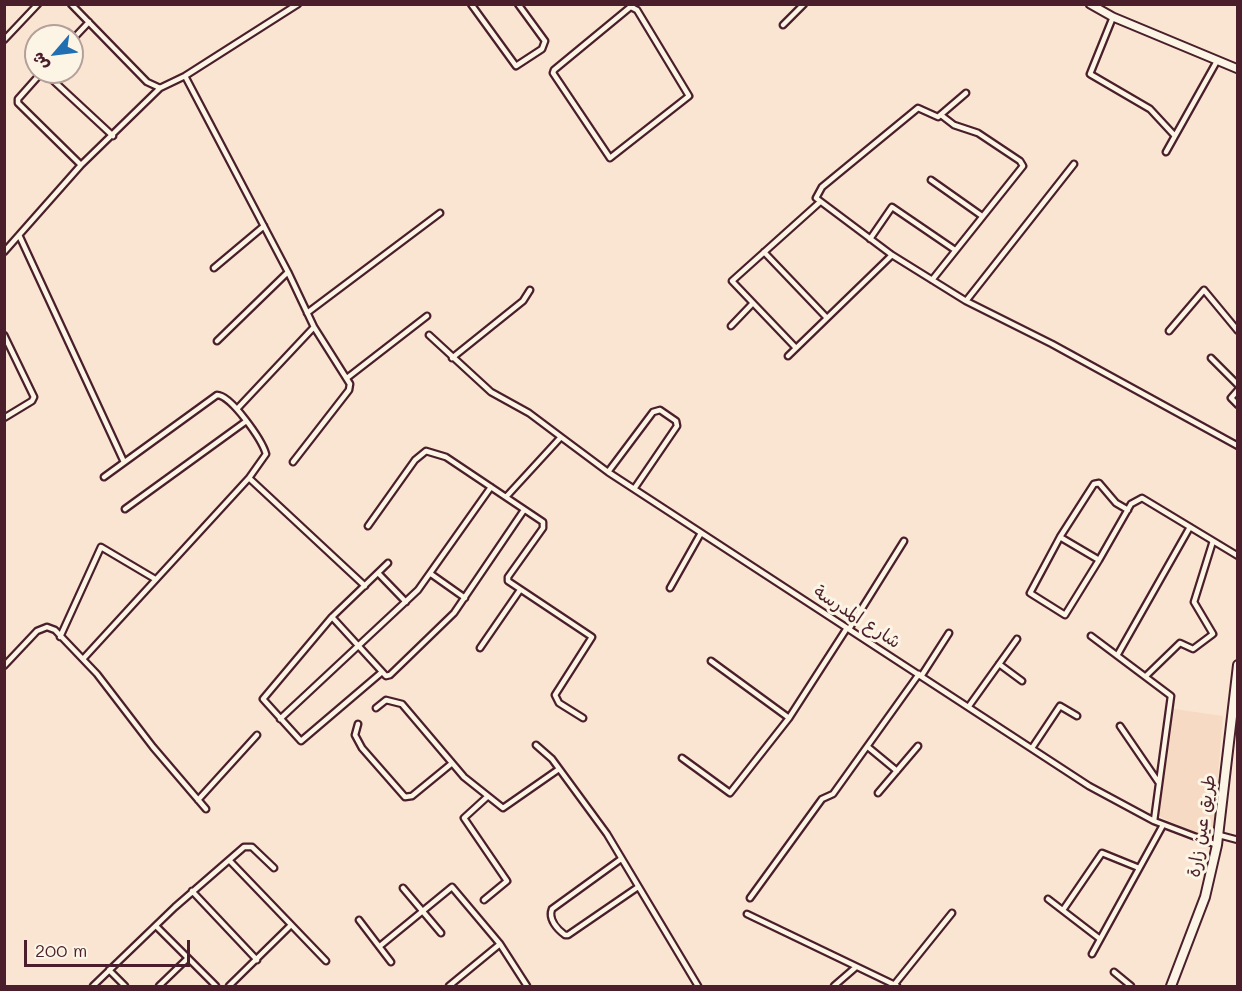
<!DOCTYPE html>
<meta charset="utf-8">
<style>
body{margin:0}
#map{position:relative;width:1242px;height:991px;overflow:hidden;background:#f9e5d2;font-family:Mali,"Playpen Sans Arabic",sans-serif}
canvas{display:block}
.frame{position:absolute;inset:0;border:6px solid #4a1f2b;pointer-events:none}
.north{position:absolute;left:24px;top:24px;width:60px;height:60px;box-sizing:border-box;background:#fcf5e5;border:2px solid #b59f9b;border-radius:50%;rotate:242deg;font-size:16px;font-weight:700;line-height:24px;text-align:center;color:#4a1f2b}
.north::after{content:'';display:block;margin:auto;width:21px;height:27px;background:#1f6fb2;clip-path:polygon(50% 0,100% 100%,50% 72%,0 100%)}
.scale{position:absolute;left:24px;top:940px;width:166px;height:27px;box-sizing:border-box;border:3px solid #4a1f2b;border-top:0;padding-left:8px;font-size:18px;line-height:21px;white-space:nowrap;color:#4a1f2b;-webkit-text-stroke:4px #fcf5e5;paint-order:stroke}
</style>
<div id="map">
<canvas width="1242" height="991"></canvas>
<div class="frame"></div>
<div class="north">ش</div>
<div class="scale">200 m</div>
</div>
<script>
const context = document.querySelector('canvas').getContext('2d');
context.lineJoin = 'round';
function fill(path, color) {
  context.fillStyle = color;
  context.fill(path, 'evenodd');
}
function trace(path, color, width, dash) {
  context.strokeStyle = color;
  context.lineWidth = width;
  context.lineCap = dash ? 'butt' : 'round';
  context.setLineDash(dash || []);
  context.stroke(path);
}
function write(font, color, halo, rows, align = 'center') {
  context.font = font + ' Mali,"Playpen Sans Arabic",sans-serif';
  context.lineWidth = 6;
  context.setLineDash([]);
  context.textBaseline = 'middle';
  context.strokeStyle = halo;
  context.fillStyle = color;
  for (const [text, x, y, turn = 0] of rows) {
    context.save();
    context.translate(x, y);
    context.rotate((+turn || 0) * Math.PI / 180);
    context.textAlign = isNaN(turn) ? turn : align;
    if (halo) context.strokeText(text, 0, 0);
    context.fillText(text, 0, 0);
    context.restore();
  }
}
const built = new Path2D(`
 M1174 709 1223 716 1213 833 1204 838 1159 816Z`);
const street = new Path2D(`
 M71 4 147 82 160 88 185 76 298 4
 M471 4 516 66 542 49 545 41 518 4
 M631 7 637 10 689 96 610 158 553 73 554 70 634 4
 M1113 17 1090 74 1150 109 1175 136
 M783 25 804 4
 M4 40 38 4
 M72 40 89 22
 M42 72 18 99V103L81 165
 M44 72 113 136
 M185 76 288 272 314 327 350 384 349 390 293 462
 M966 93 938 117 918 108 822 187 816 198 892 255 966 301 1052 344 1238 446
 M1166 152 1217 61
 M931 180 982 216
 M19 235 124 462
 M870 239 892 207 955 250
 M4 252 81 165 160 88
 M764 252 827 318
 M214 268 264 226
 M932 280 1023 166 1020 161 978 133 954 125 941 115
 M966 301 1074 164
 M307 313 440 213
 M731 326 753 303
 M1169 331 1204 290 1238 331
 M4 335 34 397 32 401 4 418
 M429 335 491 392 529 413 561 437
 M217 341 288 272
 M796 348 732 281 820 202
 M788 356 892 255
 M452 358 523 301 530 290
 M1211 358 1238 385
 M347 378 427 316
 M1238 390 1231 398 1238 405
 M237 409 314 327
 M608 472 653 412 660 410 676 421 677 426 634 489
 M249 478 365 586
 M506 497 561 437 608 472 1089 786 1154 821 1217 845
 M125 509 245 422
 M368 526 415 460 426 451 446 457 543 522V528L508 577V581L592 637 555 695 559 703 583 718
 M1060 537 1099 560 1065 615 1030 593 1060 537 1094 484 1099 483 1116 503 1128 510
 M1099 560 1131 504 1142 498 1238 556
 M378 573 406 602
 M431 574 465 598
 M670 588 701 533
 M332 617 386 676 390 675 454 613 524 510
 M849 629 904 541
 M1091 636 1171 696 1154 821
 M60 637 101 547 155 579
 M480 648 520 590
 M1118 654 1190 527
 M83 659 249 478 266 454C262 440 231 395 217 395L104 477
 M711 661 789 718
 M999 664 1022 681
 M4 666 37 631 47 627 55 630 97 674 153 747 206 809
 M382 672 301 741 263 699 332 617 388 563
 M922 675 949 633
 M1146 676 1180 643 1193 649 1213 634 1194 602 1213 541
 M969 706 1017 639
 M376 708 386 700 402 704 464 777 503 808 559 769
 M280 719 418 590 491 487
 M358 724 355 735 362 748 405 797 412 796 451 764
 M1120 726 1159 783
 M536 745 552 759 607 834 698 986
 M868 747 897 771
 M1032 748 1060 706 1077 716
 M682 758 730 793 789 718 847 628
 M878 793 918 746
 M198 800 257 735
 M1219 835 1238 840
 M621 859 552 909C548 919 557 929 565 935H568L638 887
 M229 860 326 961
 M403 888 441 933
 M192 891 257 960
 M750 898 822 799 833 794 919 674
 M1048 899 1100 939
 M484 900 507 881 464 818 487 797
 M1063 910 1102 853 1139 868
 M747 914 897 986
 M359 920 391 962
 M156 926 216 986
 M380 946 452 887 500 944 527 986
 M1092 954 1163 825
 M109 970 125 986
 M1114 972 1131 986
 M894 985 952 913
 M93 986 175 907 244 847H252L274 868
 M159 986 188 958
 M229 986 291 925
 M449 986 500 944
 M834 986 856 967`);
const secondary = new Path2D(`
 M1090 4 1113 17 1238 69`);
const primary = new Path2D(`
 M1171 986 1205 897 1217 845 1238 665`);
const streetNames = [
 ["شارع المدرسة",857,617,33],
 ["طريق عين زارة",1202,826,-81]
];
fill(built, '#f7dac4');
trace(street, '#4a1f2b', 9);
trace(secondary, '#4a1f2b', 11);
trace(primary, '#4a1f2b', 12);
trace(street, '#fcf5e5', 4.5);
trace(secondary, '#fcf5e5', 7);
trace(primary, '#fcf5e5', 8);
write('18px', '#4a1f2b', '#fcf5e5', streetNames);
</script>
